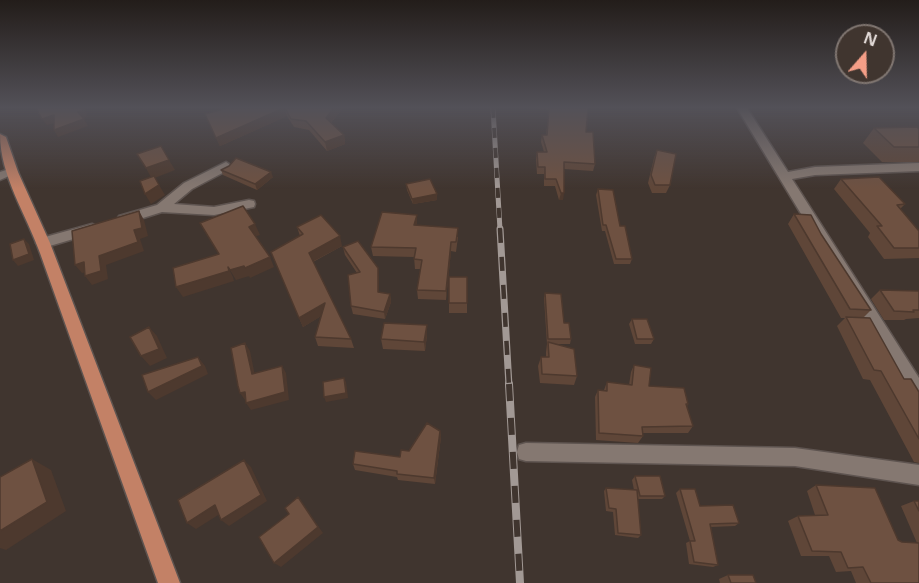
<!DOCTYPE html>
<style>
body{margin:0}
#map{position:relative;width:919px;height:583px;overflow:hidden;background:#40352f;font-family:"Open Sans",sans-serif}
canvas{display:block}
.north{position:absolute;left:835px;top:24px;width:60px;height:60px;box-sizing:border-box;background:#40352f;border:2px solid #807671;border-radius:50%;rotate:20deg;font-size:16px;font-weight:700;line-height:24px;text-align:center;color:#dfd7d4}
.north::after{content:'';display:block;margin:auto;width:21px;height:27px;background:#f49e87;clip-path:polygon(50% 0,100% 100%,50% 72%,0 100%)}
</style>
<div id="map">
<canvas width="919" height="583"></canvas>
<div class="north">N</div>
</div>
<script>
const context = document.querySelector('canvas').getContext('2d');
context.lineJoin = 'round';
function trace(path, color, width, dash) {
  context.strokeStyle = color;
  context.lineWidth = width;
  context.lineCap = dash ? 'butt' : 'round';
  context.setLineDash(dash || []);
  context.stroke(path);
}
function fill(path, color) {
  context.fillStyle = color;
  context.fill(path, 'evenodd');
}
const minor = new Path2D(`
 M737 108H747L788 172 815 167 919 163V171L815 175 792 179 919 378V401L913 399Z
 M226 162 232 166 230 169 192 189 174 204 214 207 249 200 254 201 255 204 254 207 214 215 162 212 124 224 117 219 119 216 157 205 184 183Z
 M12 168 18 172 0 180V172Z
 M92 224 97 226 99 229 97 232 43 248 36 243 38 239Z
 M526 443 795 448 919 465V485L795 466 526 461 519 459 517 452 519 445Z`);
const major = new Path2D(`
 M0 134 6 137 18 172 50 243 180 583H158C119 473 79 363 40 253 26 214 0 176 0 134Z`);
const railFar2 = new Path2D(`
 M493 108 500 230`);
const railFar1 = new Path2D(`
 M500 229 509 386`);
const rail = new Path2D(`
 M509 384 520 583`);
const wall = new Path2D(`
 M227 108H343L331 123 344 135 345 144 327 151 309 130 294 127 287 116 220 146 205 114Z
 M528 108H588L586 132 595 164 593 171 564 169 563 200H559L555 186H544V174H537L536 159 537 152H544L541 142 542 135H546L549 110Z
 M874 128 919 129V162H882L863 143Z
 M657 150 670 185 666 193H652L648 183 654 158Z
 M221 170 273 177 257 190 223 175Z
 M841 179 905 204 900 209 919 231V258L884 259 868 237 870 233 834 189Z
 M406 184 437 194V200L413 204 407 190Z
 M598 189 620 226 632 259 630 264H614L605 231H602L596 195Z
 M794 214 821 234 871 310 863 318 904 379 919 392V463L914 462 870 380 863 379 837 326 845 318H841L788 224Z
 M417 225 458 237 456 252 451 251 446 300 418 299 417 290 421 269H415L414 257 373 256 371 247Z
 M297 227 342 246 313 262 351 339 354 348 318 346 315 337 321 316 303 327 271 252 300 236Z
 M343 247 379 276V292L390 294 391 302 385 319 353 314 351 306 357 273 345 255Z
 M467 277V313H449V303Z
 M880 290 919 291V318L906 319 904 320H884L871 299Z
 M545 293 564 323 571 339 570 344H554L577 376 574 385 540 383 538 366 541 357H546V352L547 344 544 298Z
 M632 319 654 339 651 344H635L629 324Z
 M427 325V335L425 351 383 349 381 339Z
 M634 365 649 386 688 404 687 406 693 426 688 433H642L643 436 638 443 596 440 595 397 598 390H604L607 382 629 385 631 372Z
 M440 431 441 437 435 484 398 480 397 477 355 470 353 464 400 457Z
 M635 476 665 496 662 499H638L641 535 638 538 615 535 613 512 606 511 604 491 606 488 634 490 632 480Z
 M816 485 902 542 917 543 901 506 914 501H919V583H856L851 571 836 572 829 556H801L788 521 798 516 815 515 807 491Z
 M680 489 700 506 739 523 735 526 711 527 718 565 713 567 689 564 686 543 690 541 676 493Z
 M728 575 756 583H720L719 579Z`);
const shadedWall = new Path2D(`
 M82 108H85L87 117 82 119 78 112Z
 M284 108H285L287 116 220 146 216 138Z
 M334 108H343L328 126 326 118Z
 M54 115 58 122 47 125 42 119Z
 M84 119 88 126 58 137 54 130Z
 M344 135 345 144 327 151 325 142Z
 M169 160 175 170 152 179 146 168Z
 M271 172 273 177 257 190 255 184Z
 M159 185 165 195 151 204 145 194Z
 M561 193H564L563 200H559Z
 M437 194V200L413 204 412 199Z
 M139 211 144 220 148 236 140 239 144 251 106 265 108 279 92 285 85 276 99 256 134 230Z
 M417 215V224L415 234 414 225Z
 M255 224 260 235 254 237 249 227Z
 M340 236 342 246 312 262 309 253Z
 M24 239 29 244 34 260 18 266 13 260Z
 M451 242V251L446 300V291Z
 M270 257 274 267 250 278 245 268Z
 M84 262 91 271 82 273 75 265Z
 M244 266 249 276 236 280 230 270Z
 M228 267 233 277 234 281 183 297 176 287Z
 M378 268 379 276V300L378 292Z
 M390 294 391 302 385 319 384 312Z
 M325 303 328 312 303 327 299 318Z
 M427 325V335L425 351 424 342Z
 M149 327 157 336 167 358 150 366 141 356Z
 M245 343 250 351 256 381 252 374Z
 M198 357 205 366 208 374 156 400 148 392Z
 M282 366 286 373 289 400 251 410 246 403Z
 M344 378 346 382 348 398 326 402 324 397Z
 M245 392V400L240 393Z
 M440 431 441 437 435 484 434 478Z
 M32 459 51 470 66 511 6 550 0 548V531Z
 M244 460 251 467 267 501 229 526 221 520Z
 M298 497 323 533 281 567 274 563Z
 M215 505 223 512 196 529 187 523Z`);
const building = new Path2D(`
 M36 108H82L83 111 78 112 84 119 54 130V115L42 119Z
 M227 108H284L216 138 205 114Z
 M285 108H334L326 118 344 135 325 142 306 121 291 119Z
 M549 108H588L586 132H593L595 164 564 162V193H561L556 179H545V167H538L537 152H547L542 135H547Z
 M917 127 919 129V147H894L874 128Z
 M161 146 169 160 146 168 137 154Z
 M657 150 676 154 670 185H655L651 175Z
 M236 158 271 172 255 184 221 170 229 166Z
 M154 176 159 185 145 194 140 181Z
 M879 177 905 204 897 205 919 231V248H894L877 226H882L841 179Z
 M430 179 437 194 412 199 406 184Z
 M598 189 613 190 620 226H625L632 259H616L606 225H603Z
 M243 206 255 224 249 227 270 257 245 268 244 266 230 270 228 267 229 271 176 287 173 268 219 254 200 223Z
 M139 211 142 228 134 230 138 242 99 256 101 271 85 276 84 262 75 265 72 231Z
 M382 212 417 215 414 225 458 228 456 242H451L446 291 417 290 422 260 414 259 416 248 371 247Z
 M794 214 811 215 821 234 871 310 850 309Z
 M321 215 340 236 309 253 351 339 315 337 325 303 299 318 271 252 303 234 297 227Z
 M24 239 29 254 13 260 10 244Z
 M358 241 378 268V292L390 294 384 312 351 306 348 275 360 272 343 247Z
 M449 277H467V303H449Z
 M880 290 919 291V310H913L914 312 894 311Z
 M545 293 561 294 564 323H569L571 339H548Z
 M846 317 870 318 904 379H911L919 392V439L881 371 874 370Z
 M632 319H647L654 339H637Z
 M384 323 427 325 424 342 381 339Z
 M149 327 159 349 141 356 130 337Z
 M548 342 574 349 577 376 542 374 541 357H549Z
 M245 343 252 374 282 366 285 392 246 403 245 392 240 393 238 386 231 348Z
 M198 357 202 366 148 392 142 375Z
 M634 365 651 368 649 386 684 388 688 404H686L693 426 642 427 643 436 599 433 598 390 607 391V382L632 385Z
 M344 378 346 393 324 397 323 382Z
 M427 423 440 431 434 478 397 474V471L353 464 355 451 400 457 401 450 409 451Z
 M32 459 47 502 0 531V477Z
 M244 460 261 495 221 520 215 505 187 523 178 500Z
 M635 476H660L665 496H640Z
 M816 485 875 488 898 540 902 542 919 543V583H871L863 567 848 568 841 552 812 551 798 516 828 515Z
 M606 488 637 490 641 535 618 533 616 509 609 508Z
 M680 489H695L700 506 733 505 739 523 710 524 718 565 694 562 690 541H695Z
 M298 497 318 527 274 563 259 537 289 514 285 508Z
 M914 501H919V511Z
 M728 575H753L756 583H731Z`);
trace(minor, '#5e5450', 3);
trace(major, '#5e5450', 3);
fill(minor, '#857871');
fill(major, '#c38166');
trace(railFar2, '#a29995', 5);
trace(railFar1, '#a29995', 7);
trace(rail, '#a29995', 8);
trace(railFar2, '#40352f', 4, [10]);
trace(railFar1, '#40352f', 4.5, [14]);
trace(rail, '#40352f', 6, [17]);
fill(wall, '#5f4638');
fill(shadedWall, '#4d392e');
fill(building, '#6e5141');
trace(building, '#4d392e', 1.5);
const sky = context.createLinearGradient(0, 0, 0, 189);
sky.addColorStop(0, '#231d1a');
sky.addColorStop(0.57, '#535158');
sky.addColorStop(1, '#53515800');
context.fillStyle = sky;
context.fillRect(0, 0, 919, 189);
</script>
